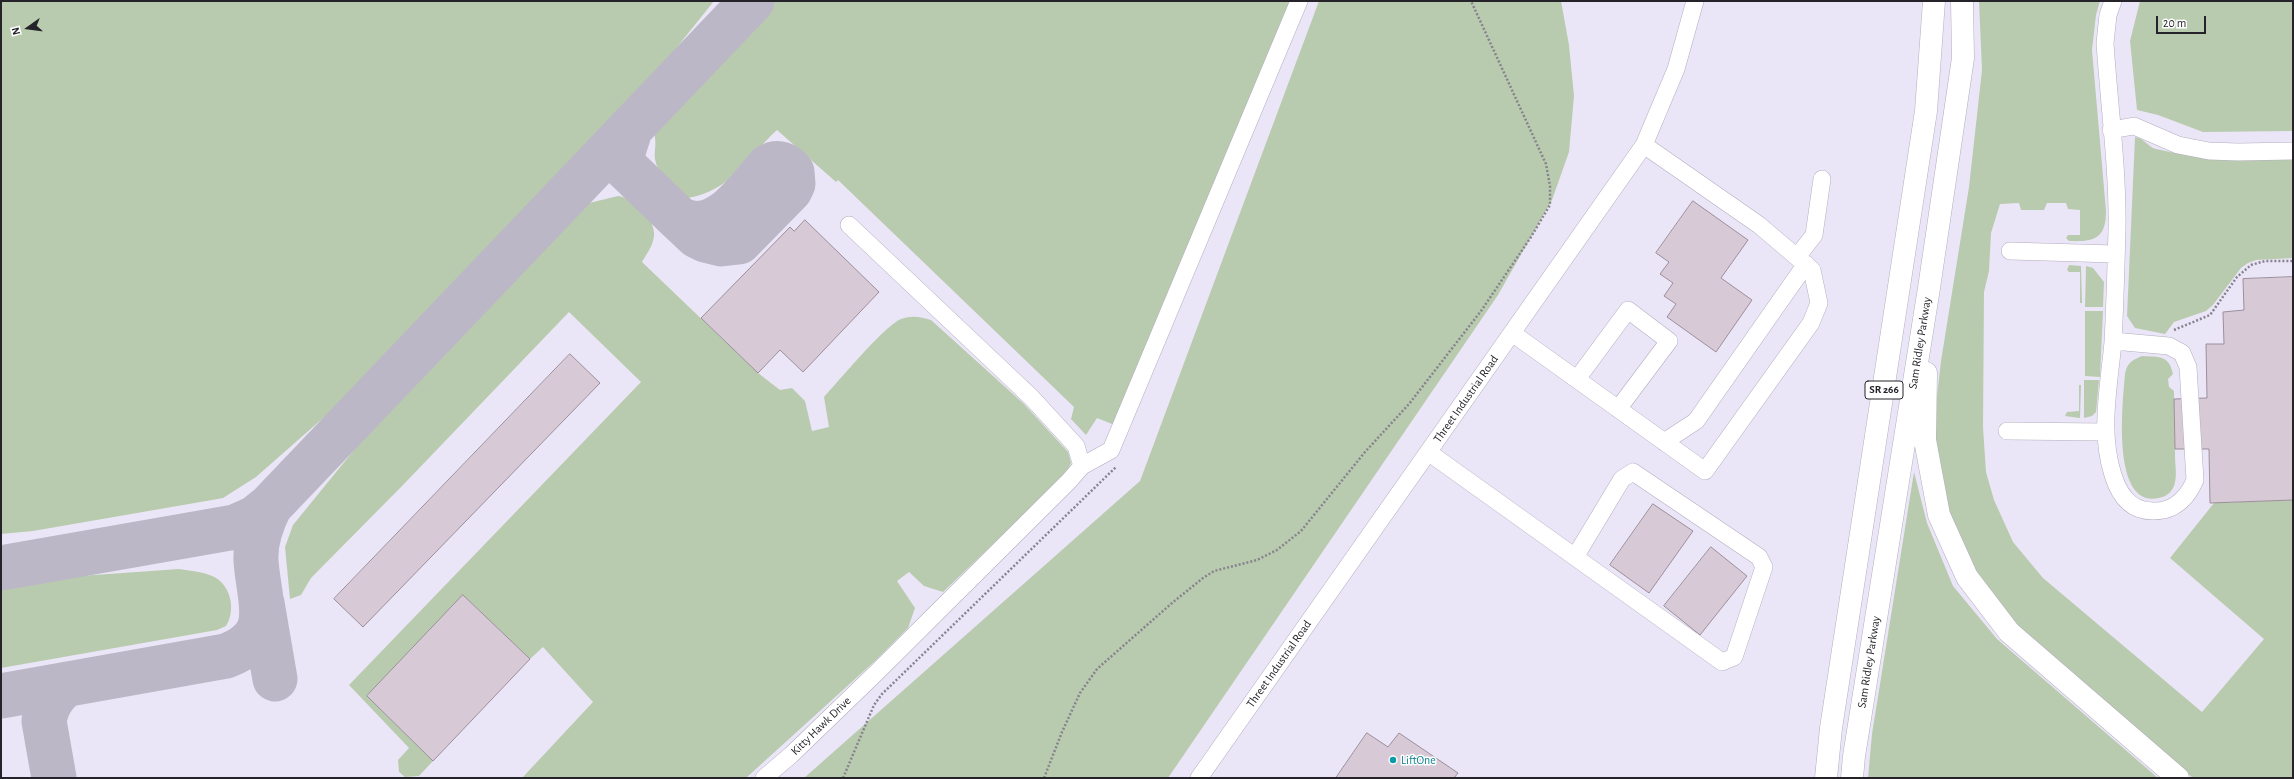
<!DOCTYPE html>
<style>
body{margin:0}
#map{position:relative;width:2294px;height:779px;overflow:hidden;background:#ebe6f7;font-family:"Alegreya Sans",sans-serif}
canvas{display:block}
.frame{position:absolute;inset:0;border:2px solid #252329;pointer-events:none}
.north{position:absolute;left:8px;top:8px;width:40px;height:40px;-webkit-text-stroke:3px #fff;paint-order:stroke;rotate:256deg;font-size:11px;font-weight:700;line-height:16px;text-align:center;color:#252329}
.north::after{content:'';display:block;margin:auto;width:14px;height:18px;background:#252329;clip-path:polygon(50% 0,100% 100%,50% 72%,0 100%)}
.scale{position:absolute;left:2156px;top:16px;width:50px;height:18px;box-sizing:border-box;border:2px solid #252329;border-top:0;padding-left:5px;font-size:12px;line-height:14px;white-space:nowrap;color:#252329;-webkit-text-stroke:3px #fff;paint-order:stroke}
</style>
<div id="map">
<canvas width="2294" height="779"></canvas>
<div class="frame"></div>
<div class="north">N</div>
<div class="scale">20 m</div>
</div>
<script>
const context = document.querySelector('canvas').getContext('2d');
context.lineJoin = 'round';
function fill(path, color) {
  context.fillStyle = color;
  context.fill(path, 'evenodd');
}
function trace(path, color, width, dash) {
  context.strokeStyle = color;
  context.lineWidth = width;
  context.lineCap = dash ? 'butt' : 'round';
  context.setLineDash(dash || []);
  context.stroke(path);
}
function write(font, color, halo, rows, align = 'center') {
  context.font = font + ' "Alegreya Sans",sans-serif';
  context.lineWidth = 3;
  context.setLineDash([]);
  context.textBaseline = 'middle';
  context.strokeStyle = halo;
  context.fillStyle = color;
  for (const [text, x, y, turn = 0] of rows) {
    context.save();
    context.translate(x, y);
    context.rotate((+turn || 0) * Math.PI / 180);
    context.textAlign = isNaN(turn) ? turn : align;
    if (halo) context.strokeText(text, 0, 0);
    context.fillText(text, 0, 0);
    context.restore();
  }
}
const green = new Path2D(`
 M1 1H714L646 86 347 397 256 477 223 498 212 500 33 531 1 534Z
 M775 1H1293L1117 426 1097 418 1086 435 1071 419 1074 407 838 180 836 182 777 130C746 158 732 191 687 198 674 190 658 176 655 159 654 151 657 142 654 134L752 31Z
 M1319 1H1561L1569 45 1574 96 1569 152 1552 200 1498 295 1168 778H804L1140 481Z
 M1979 1H2100L2096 15 2092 50 2106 211C2106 239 2094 242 2069 241L2066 238 2068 235H2080V210L2068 209 2066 203H2047L2044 210H2021L2019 203 2000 204 1991 233 1989 271 1984 292 1983 427 1986 472 1994 500 2013 542 2043 578 2202 712 2264 639 2170 558 2214 503 2293 500V778H2193L2035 643 2001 610 1964 556 1943 496 1933 432 1941 361 1969 187 1982 70Z
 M2140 1H2293V131L2203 132 2158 115 2137 110 2130 41Z
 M2135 137C2144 138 2148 147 2156 149 2201 160 2247 160 2293 159V258L2256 260 2248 263 2241 268 2213 305 2206 311 2174 322 2165 334 2135 328 2127 316Z
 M618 196C633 198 656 219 654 236 653 246 647 253 642 262L758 373 780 390 792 388 805 401 812 431 829 427 824 397C839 381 884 326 901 319 912 315 921 317 931 320L1024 404 1068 452 1071 463 1066 474 943 592 924 586 909 572 897 581 915 608 908 628 876 660 746 778H522L593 702 543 647 530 659 463 595 367 696 433 761 419 776 405 777 399 772 398 760 409 748 349 685 641 382 569 312 403 485 311 578 301 595 290 599 285 547 293 525 389 407 585 204Z
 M2069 265 2081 266 2082 303H2080V272H2069L2067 270Z
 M2086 266 2093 268 2104 282 2103 307H2085Z
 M2085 311H2103L2100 377 2085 376Z
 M2142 356C2159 357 2169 355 2173 374L2168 379 2169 387 2174 391C2174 413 2175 434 2175 455 2175 464 2177 474 2175 482 2174 490 2167 497 2159 498 2110 509 2123 399 2125 374 2127 363 2132 360 2142 356Z
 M2084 380H2099L2096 412 2092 416 2084 418Z
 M2079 385H2081L2080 418 2065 416 2067 412 2079 411Z
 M1914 472 1927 523 1953 586 1997 639 2158 778H1868L1872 734Z
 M179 569C191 571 209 572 219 580 232 591 235 612 226 626L217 630 1 668V588L66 577Z`);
const taxiway = new Path2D(`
 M630 130 622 155 626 168 679 219C718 238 746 191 769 166 778 161 785 164 792 172L793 184 790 190 739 242 721 244 705 240 697 236 679 219
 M1 568 235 527 255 518 270 506 752 1
 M262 603 275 679
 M1 696 226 656C278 636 259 604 256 561 255 541 261 524 270 506
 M54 778 44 721C47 704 54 694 67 684`);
const building = new Path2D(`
 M1693 201 1748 240 1721 278 1752 300 1716 352 1667 317 1676 304 1664 296 1673 283 1660 274 1669 262 1656 253Z
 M805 220 879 292 803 372 780 350 758 373 701 318 790 227 794 231Z
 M2293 277V500L2210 503 2209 449H2175L2174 399 2207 398 2206 344H2224L2223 312 2244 310 2243 279Z
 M570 354 600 383 363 627 334 599Z
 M1653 504 1693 531 1649 593 1610 565Z
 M1711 547 1747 576 1700 635 1664 606Z
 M463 595 530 659 433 761 367 696Z
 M1367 733 1388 747 1399 733 1458 773 1454 778H1336Z`);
const path = new Path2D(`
 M2174 330 2210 315 2237 277 2251 265 2265 261H2293
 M843 778 874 705 882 694 1116 467
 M1044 778 1062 732 1080 693 1097 669 1172 603 1203 578 1214 571 1257 560 1277 550 1301 531 1365 452 1409 404 1481 311 1531 237 1550 205V186L1546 164 1471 1`);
const minor = new Path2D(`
 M2111 130 2134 126 2178 145 2209 151 2238 152 2293 151
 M2010 251 2115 254
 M1797 257 1814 235 1822 179
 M1512 333 1705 471 1811 323 1819 303 1812 270 1759 225 1644 145
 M2113 341 2169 346 2182 353 2188 367 2195 480C2189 494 2180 506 2164 510 2136 515 2121 501 2113 475 2099 432 2109 386 2113 342 2115 305 2116 267 2117 230 2118 169 2109 104 2105 43L2108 15 2113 1
 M1577 379 1628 310 1669 341 1618 409
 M2007 431 2105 432
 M1664 442 1696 421 1806 264
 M1428 452 1722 662 1734 657 1764 567 1759 557 1633 472 1622 479 1575 557
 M1082 466 1111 450 1299 1
 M764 778 791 755 877 672 1069 481 1082 466 1076 446 1032 398 849 225
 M1199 778 1644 145 1676 69 1695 1`);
const major = new Path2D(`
 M1926 373 1925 440 1939 515 1967 577 2009 632 2178 778
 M1826 778 1831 728 1926 111 1934 1
 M1852 778 1854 756 1929 288 1963 58 1962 1`);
const markers = [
 [1393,760,4,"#0f9aa8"]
];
const shields = [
 [1884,390,38]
];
const shieldNames = [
 ["SR 266",1884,390]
];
const streetNames = [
 ["Sam Ridley Parkway",1920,343,-81],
 ["Threet Industrial Road",1466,399,-55],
 ["Sam Ridley Parkway",1869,662,-81],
 ["Threet Industrial Road",1279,664,-55],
 ["Kitty Hawk Drive",821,726,-44]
];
const cultureNames = [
 ["LiftOne",1401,760]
];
fill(green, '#b9cbae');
trace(taxiway, '#bcb7c6', 45);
fill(building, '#d7c9d6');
trace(building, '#9b8e9a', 1);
trace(minor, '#b2adbe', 18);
trace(major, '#b2adbe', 23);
trace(path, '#86838e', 2.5, [2, 2]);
trace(minor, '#fff', 17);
trace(major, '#fff', 22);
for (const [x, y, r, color] of markers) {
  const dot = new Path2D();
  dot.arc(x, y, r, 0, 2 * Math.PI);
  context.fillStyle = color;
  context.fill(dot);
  trace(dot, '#fff', 1.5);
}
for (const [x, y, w] of shields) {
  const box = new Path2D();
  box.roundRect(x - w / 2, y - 9, w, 18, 3);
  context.fillStyle = '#fff';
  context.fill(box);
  trace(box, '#252329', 1);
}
write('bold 11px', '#252329', null, shieldNames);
write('12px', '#252329', '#fff', streetNames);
write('12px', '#0d838f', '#fff', cultureNames, 'left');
</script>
